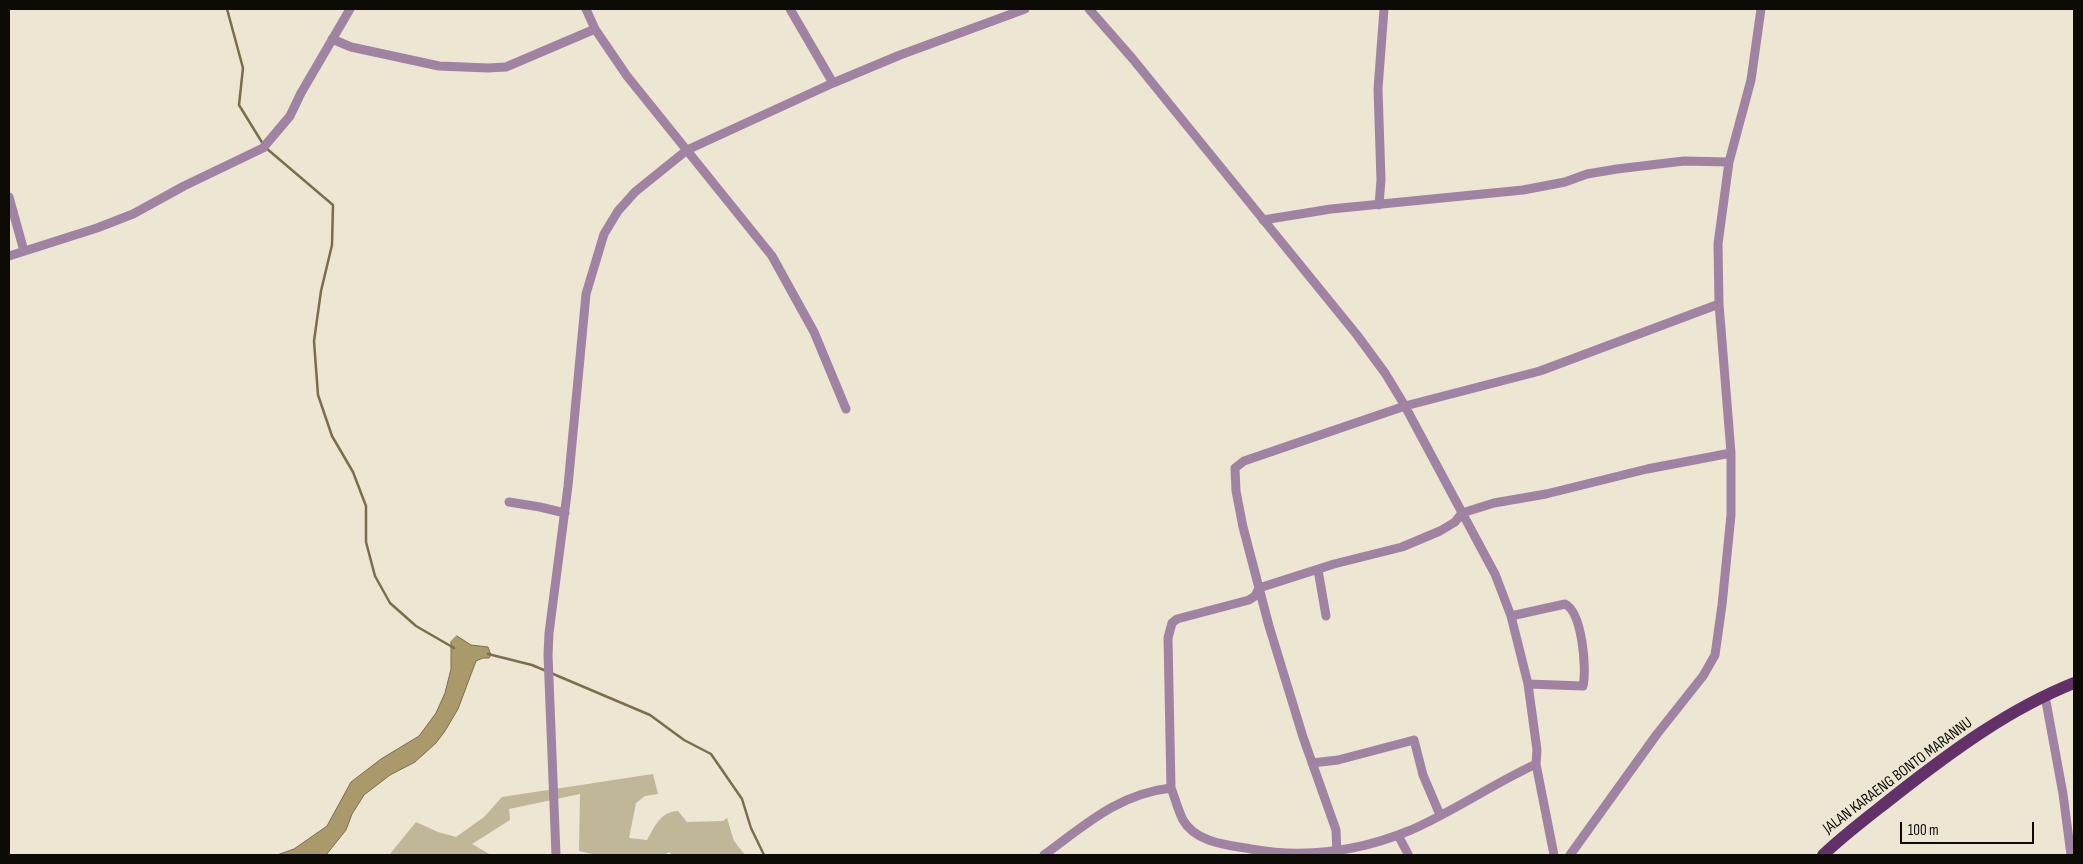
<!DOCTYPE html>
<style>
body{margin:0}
#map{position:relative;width:2083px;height:864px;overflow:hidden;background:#ece6d3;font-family:"Sofia Sans Condensed",sans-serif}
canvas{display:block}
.frame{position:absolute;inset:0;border:10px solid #0d0b06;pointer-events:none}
.scale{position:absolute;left:1900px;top:822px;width:134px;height:22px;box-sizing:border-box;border:2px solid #0d0b06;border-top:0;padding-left:6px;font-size:15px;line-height:18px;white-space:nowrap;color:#0d0b06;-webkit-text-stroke:4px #ece6d3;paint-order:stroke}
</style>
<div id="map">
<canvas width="2083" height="864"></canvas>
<div class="frame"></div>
<div class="scale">100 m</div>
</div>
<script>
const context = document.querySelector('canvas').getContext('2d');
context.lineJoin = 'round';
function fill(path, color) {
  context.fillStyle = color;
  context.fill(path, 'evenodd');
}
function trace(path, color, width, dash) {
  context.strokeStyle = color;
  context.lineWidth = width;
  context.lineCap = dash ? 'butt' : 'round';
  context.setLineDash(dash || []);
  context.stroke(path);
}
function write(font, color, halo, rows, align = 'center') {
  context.font = font + ' "Sofia Sans Condensed",sans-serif';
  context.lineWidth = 4.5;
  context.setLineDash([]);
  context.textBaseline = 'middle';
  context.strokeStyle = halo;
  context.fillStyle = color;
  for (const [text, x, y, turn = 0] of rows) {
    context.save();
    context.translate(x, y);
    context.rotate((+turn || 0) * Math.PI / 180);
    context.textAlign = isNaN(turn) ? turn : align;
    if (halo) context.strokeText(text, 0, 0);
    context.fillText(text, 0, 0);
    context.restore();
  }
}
const green = new Path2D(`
 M653 774 658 794 645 796 636 803 629 838 647 840C655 826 660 812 678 811L687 822 723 821 727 818 734 841 745 855H672L669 852 664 855H596L579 851 580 794 509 809 510 820 472 844 491 855 390 854 416 822 438 832 456 837 484 817 502 797Z`);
const water = new Path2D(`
 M457 636 471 645 488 647 491 655 489 658H483L476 661 458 709 445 731 436 743 415 762 390 775 364 795 352 814 346 830 326 855H277L294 849 327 826 351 782 381 759 419 736 436 713 445 693 451 669V642Z`);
const stream = new Path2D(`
 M227 9 243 68 239 105 263 144
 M266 148 333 205 332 245 321 291 314 341 318 395 332 436 353 472 366 506V542L375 576 390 603 416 626 454 648
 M488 654 532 665 650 715 684 740 711 754 742 799 751 828 764 855`);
const minor = new Path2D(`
 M586 9 595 29 627 76 772 256 814 332 846 409
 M790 9 833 83
 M1089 9 1132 58 1357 335 1385 373 1405 406 1495 574 1511 616 1528 684 1537 750 1536 764 1554 855
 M332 39 351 47 439 66 488 68 506 67 595 29
 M9 197 24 251
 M1379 205 1381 180 1378 89 1384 9
 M1263 220 1331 209 1523 190 1565 182 1587 174 1617 169 1684 161 1729 162 1751 80 1761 9
 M9 256 97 228 133 214 184 186 263 148 290 116 301 93 350 9
 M509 502 540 507 565 513
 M1318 570 1326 616
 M1511 616 1565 604C1582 612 1587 668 1583 686L1528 684
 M2045 696 2063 794 2071 855
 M1312 763 1338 760 1414 740 1423 775 1440 815
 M1171 788C1175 798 1178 810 1183 820 1196 843 1228 845 1251 849 1306 859 1360 851 1411 830 1454 811 1493 784 1536 764
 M1398 835 1408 854
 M556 855 548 655 549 633 568 486 586 294 604 234 618 211 635 192 687 150 833 83 900 55 1025 9
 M1044 855C1085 825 1118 794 1171 788L1168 638 1172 623 1177 619 1249 600 1255 596 1259 588 1334 564 1402 547 1440 531 1455 522 1462 513 1494 503 1546 494 1647 469 1731 453
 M1337 855 1336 830 1303 737 1269 626 1243 527 1236 491 1235 468 1244 461 1405 406 1540 371 1719 304
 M1570 855 1657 734 1703 676 1715 655 1722 605 1731 515V453L1719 304 1718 244 1729 162`);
const primary = new Path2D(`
 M1823 855C1846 833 1872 814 1897 794 1952 751 2009 709 2074 683`);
const streetNames = [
 ["JALAN KARAENG BONTO MARANNU",1898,776,-37]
];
fill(green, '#c0b698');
fill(water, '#aa996a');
trace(water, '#7b6e4c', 1);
trace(stream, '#7b6e4c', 2.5);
trace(minor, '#a083a3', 9);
trace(primary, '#63316a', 12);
write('16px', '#0d0b06', '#ece6d3', streetNames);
</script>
